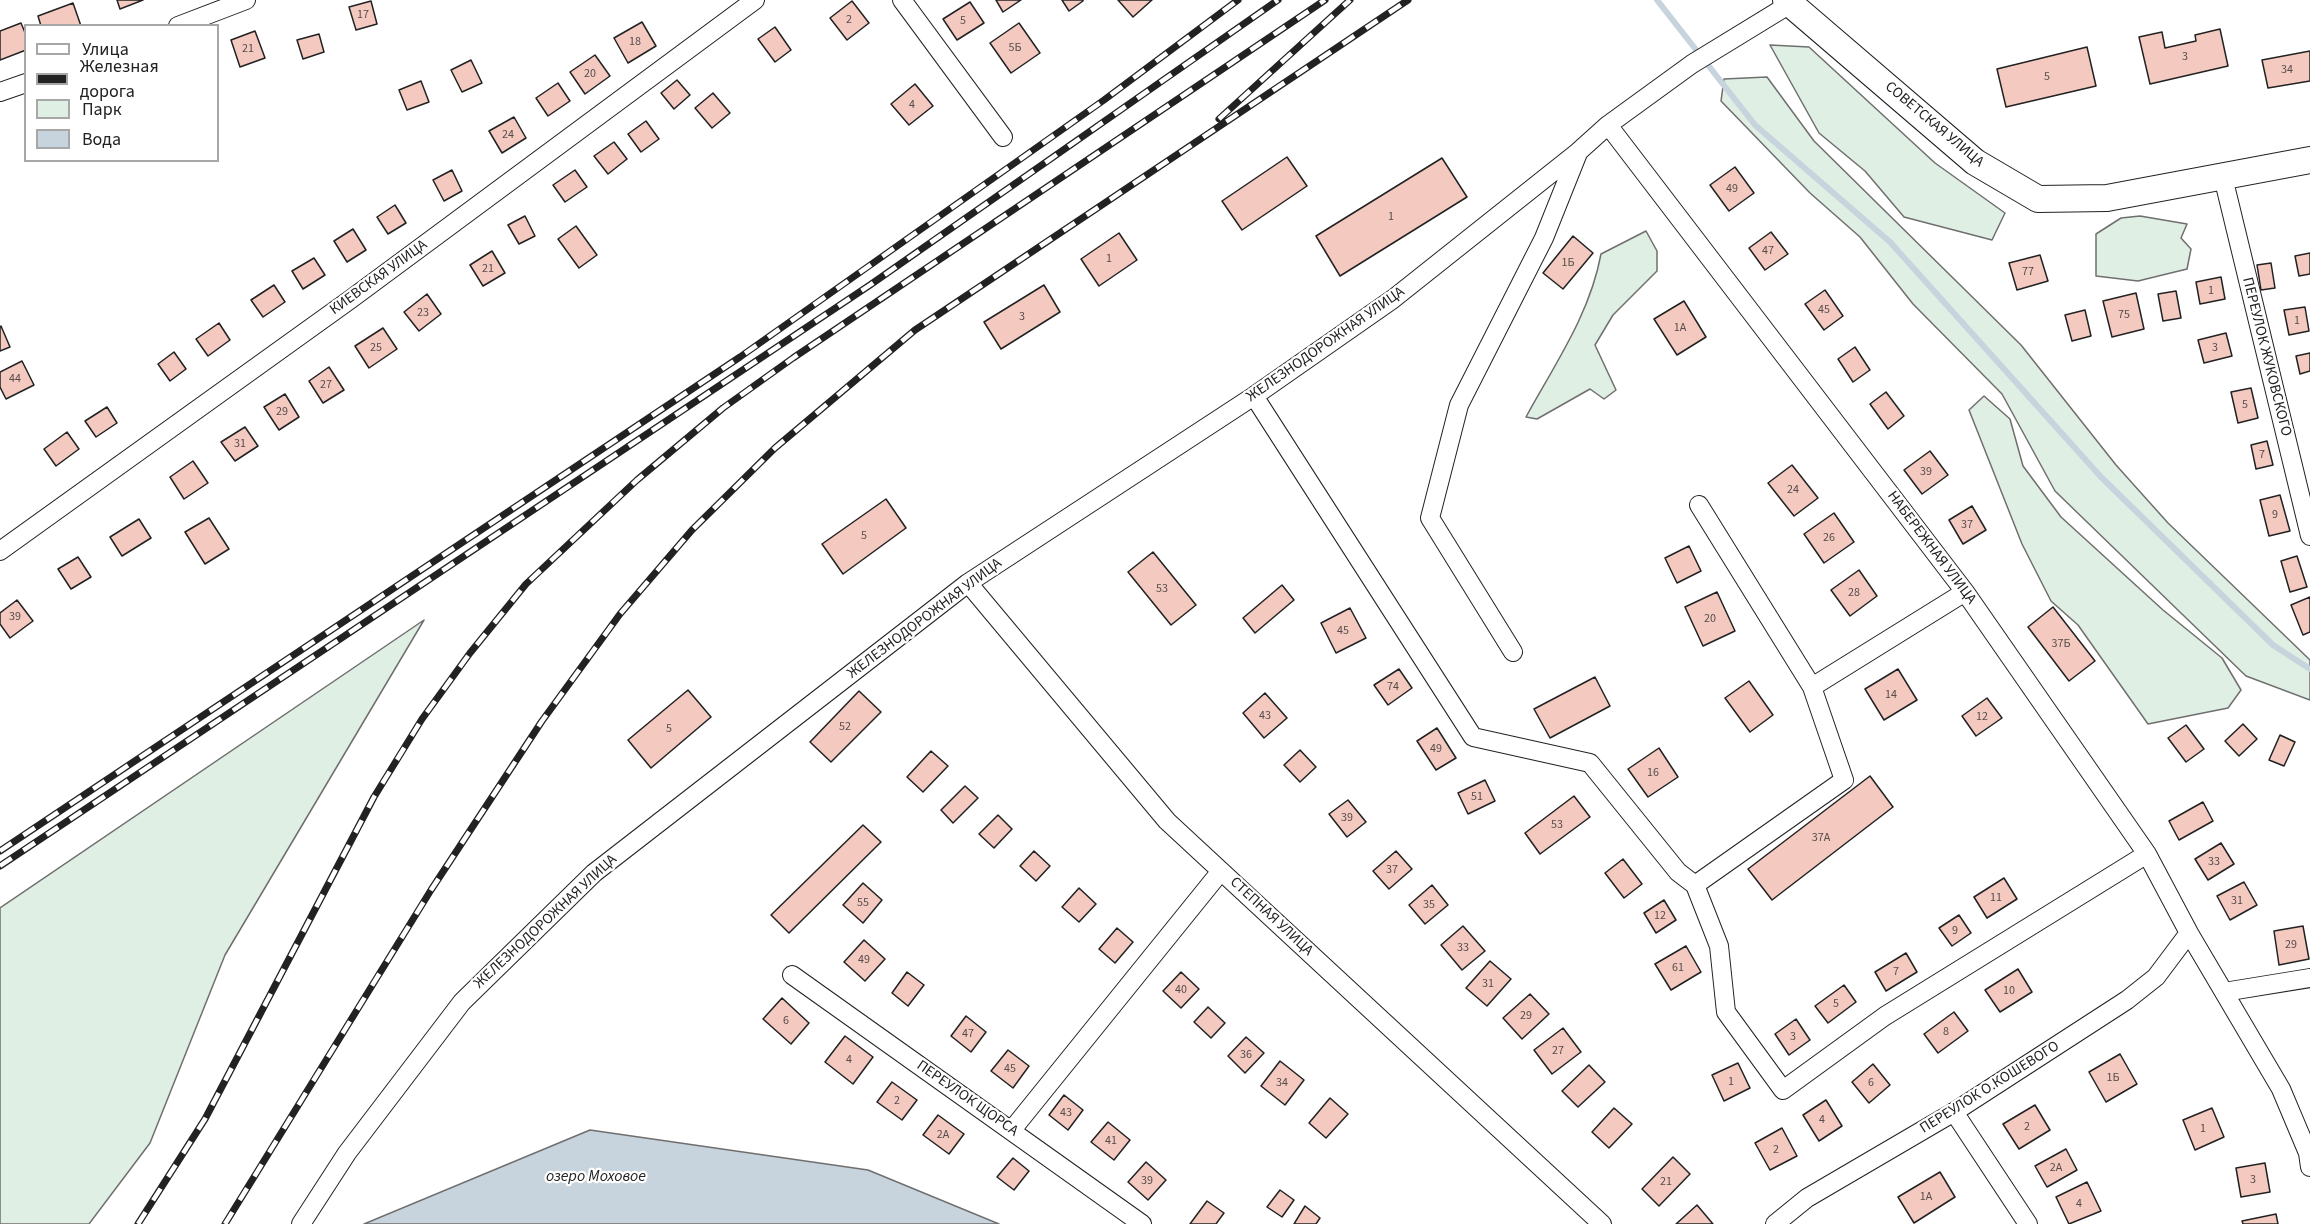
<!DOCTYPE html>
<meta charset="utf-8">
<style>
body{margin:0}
#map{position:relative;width:2310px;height:1224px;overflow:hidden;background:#fff;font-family:"Source Sans 3",sans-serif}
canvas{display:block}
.legend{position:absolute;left:24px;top:24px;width:195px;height:138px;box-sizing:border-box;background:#fff;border:2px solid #a7a7a7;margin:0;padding:8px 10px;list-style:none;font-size:18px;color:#222}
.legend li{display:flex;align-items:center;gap:12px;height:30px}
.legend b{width:30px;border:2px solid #a7a7a7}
</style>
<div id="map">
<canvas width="2310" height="1224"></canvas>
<ul class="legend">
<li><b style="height:8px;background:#fff"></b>Улица</li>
<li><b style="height:8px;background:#222"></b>Железная дорога</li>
<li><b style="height:16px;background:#e0efe3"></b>Парк</li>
<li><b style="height:16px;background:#c7d3dd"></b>Вода</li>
</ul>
</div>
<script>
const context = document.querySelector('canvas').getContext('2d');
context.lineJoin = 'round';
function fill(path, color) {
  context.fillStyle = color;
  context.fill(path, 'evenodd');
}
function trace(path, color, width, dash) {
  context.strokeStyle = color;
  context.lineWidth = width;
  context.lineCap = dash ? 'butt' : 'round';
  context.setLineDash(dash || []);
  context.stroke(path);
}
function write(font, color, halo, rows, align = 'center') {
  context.font = font + ' "Source Sans 3",sans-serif';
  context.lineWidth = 4.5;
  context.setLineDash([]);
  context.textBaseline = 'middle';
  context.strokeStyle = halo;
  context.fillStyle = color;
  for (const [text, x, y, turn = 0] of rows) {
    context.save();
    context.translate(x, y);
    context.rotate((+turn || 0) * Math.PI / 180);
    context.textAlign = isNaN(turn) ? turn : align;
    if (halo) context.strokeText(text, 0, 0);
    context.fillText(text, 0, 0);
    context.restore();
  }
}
const green = new Path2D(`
 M1770 45 1809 47 1935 163 2005 213 1992 240 1904 217 1865 171 1819 133Z
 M1767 77 1814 141 2021 345 2116 465 2168 523 2310 660V700L2246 676 2055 491 2002 394 1913 304 1860 237 1810 193 1721 101 1724 79Z
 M2140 216 2187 224 2181 238 2191 249 2187 269 2138 281 2096 276V234L2121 218Z
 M1646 231 1657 251V271L1613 315 1595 345 1616 390 1604 399 1590 389 1537 419 1526 417C1555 364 1590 314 1601 254Z
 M1984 396 2010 419 2023 466 2061 517 2163 610 2222 658 2241 690 2228 708 2148 724 2078 625 2051 601 2022 544 1969 410Z
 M424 620 225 955 150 1143 89 1224H0V908Z`);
const water = new Path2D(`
 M590 1130 868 1170 999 1224H364Z`);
const stream = new Path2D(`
 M1657 0 1755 125 1890 242 2101 477 2273 645 2310 669`);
const building = new Path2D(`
 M117 0H143L120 9Z
 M996 0H1021L1003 12Z
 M1062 0H1083V1L1069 11Z
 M1118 0H1152L1133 17Z
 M371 1 377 24 356 30 349 7Z
 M852 1 869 23 847 40 830 18Z
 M970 2 984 23 957 40 943 19Z
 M73 3 81 26H41L38 16Z
 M642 22 656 46 628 63 614 38Z
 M21 23 26 35V50L0 60V31Z
 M1019 23 1040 53 1011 73 990 43Z
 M775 27 791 50 775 62 758 39Z
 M2220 29 2228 66 2150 84 2139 37 2162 32 2165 48 2196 41 2195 35Z
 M255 31 265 58 240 67 231 40Z
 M319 34 324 52 303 59 297 40Z
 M2087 47 2096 86 2006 107 1997 69Z
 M2310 51V81L2268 88 2262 60Z
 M595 55 610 76 585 94 570 72Z
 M471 60 482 83 462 92 451 70Z
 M677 80 690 95 674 109 661 93Z
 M421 81 429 102 407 110 399 90Z
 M558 83 570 101 548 116 536 98Z
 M915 84 933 106 909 125 891 104Z
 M713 93 730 113 712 128 695 108Z
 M514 117 526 138 502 153 489 131Z
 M646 121 659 139 641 152 628 134Z
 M614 142 627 159 608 174 594 156Z
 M1287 157 1307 186 1242 230 1222 201Z
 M1442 158 1467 197 1340 276 1316 236Z
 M1735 167 1754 193 1729 211 1710 185Z
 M452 170 462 191 444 201 433 180Z
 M575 170 587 187 565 202 553 185Z
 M395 205 406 223 388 234 377 217Z
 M525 216 535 236 519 244 508 225Z
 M576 226 597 255 579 268 558 239Z
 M353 229 366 250 347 262 334 241Z
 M1771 232 1788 254 1765 270 1749 248Z
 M1119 233 1137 260 1099 286 1081 259Z
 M1573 236 1593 253 1563 289 1543 273Z
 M492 251 505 273 483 286 470 265Z
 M2310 253V274L2299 276 2295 256Z
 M2040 255 2048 281 2017 290 2009 263Z
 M314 258 325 275 303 289 292 271Z
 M2271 263 2275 288 2261 290 2257 265Z
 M2221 277 2225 299 2200 304 2196 282Z
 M274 285 285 302 263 317 251 300Z
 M1044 285 1060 312 1001 349 984 322Z
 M1825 290 1843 316 1824 330 1805 304Z
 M2176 291 2181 318 2163 321 2158 294Z
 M2136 293 2144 329 2112 337 2103 301Z
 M427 294 441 314 419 331 404 312Z
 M1684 301 1706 337 1677 355 1654 319Z
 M2305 307 2309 331 2289 335 2284 310Z
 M2085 310 2091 336 2072 341 2065 315Z
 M219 323 230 340 208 356 196 339Z
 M1 326 10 347 0 351V327Z
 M383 328 397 349 369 368 355 346Z
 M2226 333 2232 356 2204 363 2198 340Z
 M1855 347 1870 370 1853 382 1838 359Z
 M174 352 186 369 170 381 158 364Z
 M2310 353V371L2300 374 2296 356Z
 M22 361 34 385 6 399 0 387V372Z
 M329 367 344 390 323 403 309 381Z
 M2251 388 2258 418 2238 423 2231 392Z
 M1886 392 1904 416 1888 429 1870 404Z
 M285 394 299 417 279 430 264 407Z
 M107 407 117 423 96 437 85 421Z
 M245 427 258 446 235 461 221 442Z
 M67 432 79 449 56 466 44 449Z
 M2267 441 2273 465 2256 469 2251 445Z
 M1930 451 1948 475 1922 494 1904 470Z
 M193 461 208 483 184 499 170 477Z
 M1792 465 1818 498 1794 516 1768 483Z
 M2280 495 2290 531 2269 536 2260 500Z
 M886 499 906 528 843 574 822 544Z
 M1972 506 1986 530 1963 544 1949 520Z
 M1834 513 1854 542 1824 563 1804 534Z
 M209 518 229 549 205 564 185 532Z
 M139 519 151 538 122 556 110 537Z
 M1689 546 1701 571 1677 583 1665 558Z
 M1153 552 1196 605 1171 625 1128 572Z
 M2297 556 2307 587 2290 592 2281 561Z
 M78 557 91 577 71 589 58 569Z
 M1859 570 1877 596 1850 616 1831 590Z
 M1282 585 1294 600 1255 633 1243 618Z
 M1717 592 1735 631 1703 646 1685 607Z
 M2310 597V632L2303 635 2291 605Z
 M17 600 33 621 10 638 0 624V613Z
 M2053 607 2095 661 2069 681 2028 627Z
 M1350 608 1366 638 1336 653 1321 623Z
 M1399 669 1412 688 1388 705 1374 685Z
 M1898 669 1917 700 1884 720 1865 689Z
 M1595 677 1610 706 1550 738 1534 709Z
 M1749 681 1773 715 1750 732 1725 698Z
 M688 690 711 717 651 768 628 740Z
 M859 691 881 712 831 762 810 742Z
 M1265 693 1287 718 1264 738 1243 713Z
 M1987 698 2002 718 1976 736 1962 716Z
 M2243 724 2257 739 2239 756 2225 741Z
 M2186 725 2204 749 2186 762 2168 738Z
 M1437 728 1456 758 1436 770 1417 741Z
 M2280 735 2295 742 2284 766 2269 760Z
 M1659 748 1678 777 1648 797 1628 769Z
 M1300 750 1316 767 1300 782 1284 765Z
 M931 751 948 766 923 792 907 777Z
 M1870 776 1893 807 1772 900 1748 869Z
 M1485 780 1495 801 1468 814 1458 793Z
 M965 786 978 798 953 823 941 810Z
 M1574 796 1590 817 1540 854 1525 833Z
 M1348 800 1366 822 1347 837 1329 814Z
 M2203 802 2213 821 2179 840 2169 821Z
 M998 815 1012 829 994 848 979 834Z
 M863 825 881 842 789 933 771 915Z
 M2221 843 2234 864 2208 880 2195 859Z
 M1034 851 1050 866 1036 881 1020 866Z
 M1396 851 1412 869 1389 889 1373 871Z
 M1623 859 1642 884 1624 898 1605 873Z
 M2004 878 2017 899 1987 918 1974 897Z
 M2244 882 2257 905 2230 920 2217 896Z
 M863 883 882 900 863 923 843 905Z
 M1432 885 1448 905 1425 924 1409 905Z
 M1079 888 1096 904 1079 922 1062 907Z
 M1664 900 1676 920 1656 933 1644 913Z
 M1959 915 1971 933 1952 946 1939 928Z
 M1463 926 1485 951 1462 970 1441 945Z
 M2303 926 2309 959 2279 965 2274 931Z
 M1117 928 1133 942 1115 963 1099 949Z
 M864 940 885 959 865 981 844 962Z
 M1686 946 1701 972 1671 990 1655 964Z
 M1906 953 1917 972 1886 991 1875 972Z
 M1490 961 1511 979 1487 1006 1466 988Z
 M2018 969 2032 992 2000 1012 1985 990Z
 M907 972 924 985 908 1006 892 993Z
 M1181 972 1199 989 1181 1008 1163 991Z
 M1844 985 1856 1002 1828 1023 1815 1006Z
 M1530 994 1549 1014 1522 1039 1503 1018Z
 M782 998 809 1023 791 1044 763 1019Z
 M1208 1007 1225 1023 1211 1038 1194 1022Z
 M1954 1012 1968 1031 1938 1053 1924 1034Z
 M966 1016 986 1032 971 1052 951 1036Z
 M1796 1019 1810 1040 1789 1055 1775 1034Z
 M1563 1028 1581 1052 1552 1074 1534 1050Z
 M845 1036 873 1057 853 1084 825 1062Z
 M1246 1037 1264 1053 1245 1073 1228 1056Z
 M1008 1050 1029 1066 1013 1088 991 1071Z
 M2120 1054 2137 1084 2106 1102 2089 1072Z
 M1280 1061 1304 1080 1285 1105 1261 1086Z
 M1738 1063 1750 1088 1724 1101 1712 1075Z
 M1873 1064 1890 1085 1869 1103 1852 1082Z
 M1589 1065 1605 1082 1578 1107 1562 1091Z
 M892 1082 917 1100 902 1120 877 1102Z
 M1064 1095 1083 1110 1068 1130 1049 1115Z
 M1330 1098 1348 1114 1326 1138 1309 1123Z
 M1826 1100 1842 1126 1819 1141 1803 1115Z
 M2035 1105 2050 1130 2019 1149 2003 1124Z
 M1614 1108 1632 1124 1609 1148 1592 1132Z
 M2212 1108 2224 1137 2195 1150 2183 1120Z
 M938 1115 964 1134 949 1154 923 1135Z
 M1108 1122 1130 1140 1114 1160 1091 1142Z
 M1782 1128 1797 1156 1770 1170 1755 1143Z
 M2066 1149 2077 1170 2047 1187 2035 1166Z
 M1673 1157 1690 1174 1659 1206 1642 1189Z
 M1013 1158 1029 1171 1014 1190 997 1177Z
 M1146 1162 1166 1180 1148 1200 1128 1182Z
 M2265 1163 2270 1192 2241 1197 2236 1168Z
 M1940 1172 1955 1197 1914 1223 1898 1197Z
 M2087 1182 2101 1211 2069 1224 2056 1197Z
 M1280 1190 1294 1200 1282 1217 1267 1207Z
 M1207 1201 1224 1213 1216 1224H1190Z
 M1697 1205 1713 1224H1676Z
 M1305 1206 1320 1218 1316 1224H1294Z
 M2276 1214 2278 1224H2243L2242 1221Z`);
const street = new Path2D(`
 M902 0 1003 137
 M178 26 246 0
 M0 92 26 83
 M1608 125 1965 592 2147 854 2189 933 2281 1089 2308 1153 2310 1167
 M2223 177 2310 536
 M1254 396 1473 737 1590 763 1678 872 1695 885 1719 946 1726 1012 1783 1090 1885 1016 2147 854
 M1699 505 1812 687 1965 592
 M0 551 351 299 755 0
 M968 583 1167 821 1602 1224
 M1513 652 1430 518 1459 405 1544 238 1578 153
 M1695 885 1844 780 1812 687
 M792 975 1142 1224
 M2224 992 2310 978
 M1954 1112 2028 1224
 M1011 1131 1221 871
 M301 1224 347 1153 462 1002 594 873 968 583 1254 396 1393 299 1578 152 1608 125 1692 64 1790 4
 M1775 1224 1807 1198 1954 1112 2127 1000 2156 977 2189 933`);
const secondary = new Path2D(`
 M1786 0 1975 162 2038 199 2107 198 2310 160`);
const rail = new Path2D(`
 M1219 119 1350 0
 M0 851 740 357 1104 100 1238 0
 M0 866 870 285 1278 0
 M138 1224 205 1119 374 797 422 719 470 653 526 584 637 480 723 408 793 358 1325 0
 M225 1224 431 890 542 721 620 614 692 530 775 448 915 330 1408 0`);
const numberNames = [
 ["17",363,15],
 ["2",849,20],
 ["5",963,21],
 ["18",635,42],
 ["5Б",1015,48],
 ["21",248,49],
 ["3",2185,57],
 ["34",2287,70],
 ["20",590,74],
 ["5",2047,77],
 ["4",912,105],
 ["24",508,135],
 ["49",1732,189],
 ["1",1391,217],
 ["47",1768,251],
 ["1",1109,259],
 ["1Б",1568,263],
 ["21",488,269],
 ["77",2028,272],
 ["1",2211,291],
 ["45",1824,310],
 ["23",423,313],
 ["75",2124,315],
 ["3",1022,317],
 ["1",2297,321],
 ["1А",1680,328],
 ["25",376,348],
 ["3",2215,348],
 ["44",15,379],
 ["27",326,385],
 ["5",2245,405],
 ["29",282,412],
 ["31",240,444],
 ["7",2262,455],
 ["39",1926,472],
 ["24",1793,490],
 ["9",2275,515],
 ["37",1967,525],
 ["5",864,536],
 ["26",1829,538],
 ["53",1162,589],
 ["28",1854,593],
 ["39",15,617],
 ["20",1710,619],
 ["45",1343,631],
 ["37Б",2061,644],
 ["74",1393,687],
 ["14",1891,695],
 ["43",1265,716],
 ["12",1982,717],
 ["52",845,727],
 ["5",669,729],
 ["49",1436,749],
 ["16",1653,773],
 ["51",1477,797],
 ["39",1347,818],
 ["53",1557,825],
 ["37А",1821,838],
 ["33",2214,862],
 ["37",1392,870],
 ["11",1996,898],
 ["31",2237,901],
 ["55",863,903],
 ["35",1429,905],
 ["12",1660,916],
 ["9",1955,931],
 ["29",2291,945],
 ["33",1463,948],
 ["49",864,960],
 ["61",1678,968],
 ["7",1896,972],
 ["31",1488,984],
 ["40",1181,990],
 ["10",2009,991],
 ["5",1836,1004],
 ["29",1526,1016],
 ["6",786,1021],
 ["8",1946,1032],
 ["47",968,1034],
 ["3",1793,1037],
 ["27",1558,1051],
 ["36",1246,1055],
 ["4",849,1060],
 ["45",1010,1069],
 ["1Б",2113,1078],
 ["1",1731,1082],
 ["34",1282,1083],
 ["6",1871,1083],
 ["2",897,1101],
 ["43",1066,1113],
 ["4",1822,1120],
 ["2",2027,1127],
 ["1",2203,1129],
 ["2А",943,1135],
 ["41",1111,1141],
 ["2",1776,1150],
 ["2А",2056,1168],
 ["3",2253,1180],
 ["39",1147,1181],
 ["21",1666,1182],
 ["1А",1926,1197],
 ["4",2079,1204]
];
const streetNames = [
 ["СОВЕТСКАЯ УЛИЦА",1934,125,40],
 ["КИЕВСКАЯ УЛИЦА",379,278,-36],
 ["ЖЕЛЕЗНОДОРОЖНАЯ УЛИЦА",1326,345,-35],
 ["ПЕРЕУЛОК ЖУКОВСКОГО",2266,357,76],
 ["НАБЕРЕЖНАЯ УЛИЦА",1931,548,53],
 ["ЖЕЛЕЗНОДОРОЖНАЯ УЛИЦА",925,619,-37],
 ["СТЕПНАЯ УЛИЦА",1271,917,43],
 ["ЖЕЛЕЗНОДОРОЖНАЯ УЛИЦА",546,922,-43],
 ["ПЕРЕУЛОК О.КОШЕВОГО",1990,1088,-32],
 ["ПЕРЕУЛОК ЩОРСА",967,1099,35]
];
const waterNames = [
 ["озеро Моховое",596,1177]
];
fill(green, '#e0efe3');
trace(green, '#6f6f6f', 1.5);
fill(water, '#c7d3dd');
trace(water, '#6f6f6f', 1.5);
trace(stream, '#c7d3dd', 6);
fill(building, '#f3c9c0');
trace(building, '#222', 1.5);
trace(street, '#222', 20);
trace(secondary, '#222', 28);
trace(street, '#fff', 18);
trace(secondary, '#fff', 26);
trace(rail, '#222', 7);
trace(rail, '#fff', 4.5, [14]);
write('12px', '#564c4a', null, numberNames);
write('15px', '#222', '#fff', streetNames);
write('italic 16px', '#222', '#fff', waterNames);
</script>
